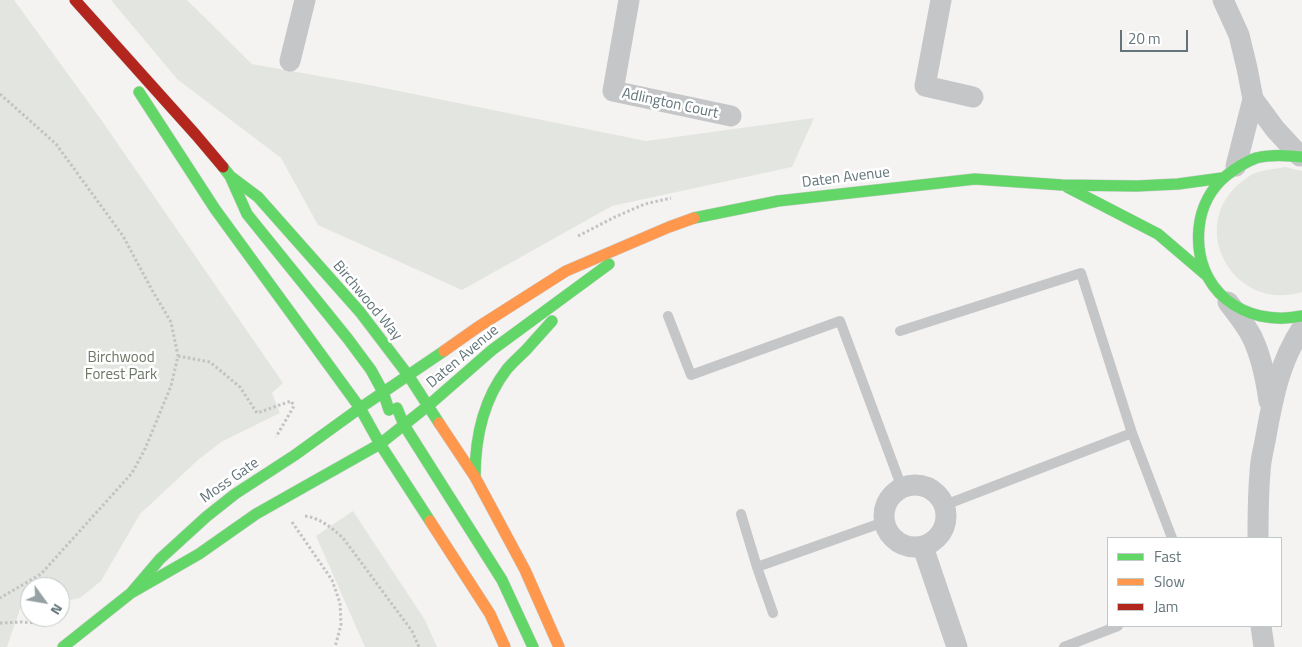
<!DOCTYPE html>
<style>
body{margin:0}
#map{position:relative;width:1302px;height:647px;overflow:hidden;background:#f4f3f2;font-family:"Titillium Web",sans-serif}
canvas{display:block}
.legend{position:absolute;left:1107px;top:537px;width:175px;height:90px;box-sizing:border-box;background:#fff;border:1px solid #c1c8ca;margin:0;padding:6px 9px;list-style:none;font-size:15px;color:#63757a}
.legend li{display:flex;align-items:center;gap:10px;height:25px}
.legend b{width:25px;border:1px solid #c1c8ca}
.north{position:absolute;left:20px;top:577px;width:50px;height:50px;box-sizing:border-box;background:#fff;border:1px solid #c1c8ca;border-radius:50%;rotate:122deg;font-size:14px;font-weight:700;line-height:20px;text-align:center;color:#63757a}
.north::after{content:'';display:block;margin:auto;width:18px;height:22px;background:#96a1a4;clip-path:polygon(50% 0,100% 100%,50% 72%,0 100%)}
.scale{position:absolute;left:1120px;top:30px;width:68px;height:22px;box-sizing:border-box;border:2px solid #63757a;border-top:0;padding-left:6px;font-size:15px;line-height:18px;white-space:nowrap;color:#63757a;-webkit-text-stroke:4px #fff;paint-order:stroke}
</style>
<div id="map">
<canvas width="1302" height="647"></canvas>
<ul class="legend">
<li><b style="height:6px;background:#63d668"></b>Fast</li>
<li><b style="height:6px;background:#ff974d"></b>Slow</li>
<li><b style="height:6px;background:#b3261e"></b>Jam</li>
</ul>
<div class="north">N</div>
<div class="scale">20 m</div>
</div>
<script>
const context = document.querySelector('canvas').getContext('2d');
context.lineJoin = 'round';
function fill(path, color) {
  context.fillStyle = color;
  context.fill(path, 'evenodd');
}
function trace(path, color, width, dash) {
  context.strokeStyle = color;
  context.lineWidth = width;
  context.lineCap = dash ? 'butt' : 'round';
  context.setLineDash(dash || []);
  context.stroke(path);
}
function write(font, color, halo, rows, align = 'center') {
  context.font = font + ' "Titillium Web",sans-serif';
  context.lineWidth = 5;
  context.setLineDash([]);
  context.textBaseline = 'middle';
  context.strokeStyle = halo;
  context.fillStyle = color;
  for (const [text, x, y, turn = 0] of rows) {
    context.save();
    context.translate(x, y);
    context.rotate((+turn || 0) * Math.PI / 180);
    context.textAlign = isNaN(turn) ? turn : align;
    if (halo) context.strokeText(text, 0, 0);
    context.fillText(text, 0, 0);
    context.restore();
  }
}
const green = new Path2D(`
 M0 0H14L102 121 283 383 272 393 280 413 221 442 198 460 140 514 101 581 80 598 60 602V587H30V607L20 609 7 647H0Z
 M111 0H187L252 64 364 84 646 141 814 118 792 167 612 206 462 290 318 225 281 158 177 79Z
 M1285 167 1302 171V292C1234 313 1187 228 1239 184 1245 179 1251 174 1258 172 1267 169 1276 169 1285 167Z
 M353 511 425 620 437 647H365L316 536Z`);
const path = new Path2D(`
 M0 94 56 144 123 236 152 290 171 322 178 356 171 386 145 449 132 473 41 574 0 598
 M578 236 615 217 645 204 671 198
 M178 356 210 362 240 387 257 413 291 401 294 406 276 437
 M305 516C320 518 332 528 343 538L412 631 419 647
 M292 522 332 580 340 603 341 625 335 647
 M0 623 21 622 52 624`);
const lane = new Path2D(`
 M668 316 691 375 840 321 902 488
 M900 331 1081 273 1132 433 1172 538
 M945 505 1132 433
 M741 514 757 567 884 522
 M757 567 773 613
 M1064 647 1118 626`);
const street = new Path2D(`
 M629 0 613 91 731 116
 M941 0 925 86 973 97
 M1223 0 1239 35 1247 68 1253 99 1236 166
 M290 61 305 0
 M1253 99 1275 129 1300 156
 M1228 302C1236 313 1246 325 1252 337 1262 358 1266 379 1269 401
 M884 516a31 31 0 1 1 62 0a31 31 0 1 1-62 0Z
 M1258 538C1258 517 1258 495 1260 473 1260 461 1264 448 1266 436 1273 397 1280 361 1302 328
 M923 547 957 647
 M1261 626 1264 647`);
const fast = new Path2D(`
 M139 92 215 209 360 408 380 444 430 521
 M1302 157C1287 155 1272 154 1256 158 1245 162 1236 168 1227 175 1211 188 1201 207 1199 228 1193 289 1243 328 1302 316
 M223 167 230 176 258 197 360 312 408 375 439 423
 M230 176 247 214 348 339 371 370 383 392 389 410
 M1067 187 1158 234 1206 275
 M694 218 778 201 975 179 1062 185 1137 186 1178 184 1222 178
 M397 408 404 425 502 580 533 647
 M475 477C475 438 483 400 507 369 513 362 520 356 526 350 535 340 543 331 552 321
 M131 593 160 559 206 517 235 494 295 455 360 408 444 351
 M63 647 131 593 199 554 256 514 380 444 429 405 492 350 609 264`);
const slow = new Path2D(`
 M444 351 478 327 566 271 669 227 694 218
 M439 423 475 477 525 570 559 647
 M430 521 490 614 505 647`);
const jam = new Path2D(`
 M75 0 196 135 223 167`);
const streetNames = [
 ["Adlington Court",670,104,12],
 ["Daten Avenue",846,178,-7],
 ["Birchwood Way",367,301,50],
 ["Daten Avenue",463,357,-40],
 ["Moss Gate",230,481,-35]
];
const parkNames = [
 ["Birchwood",121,358],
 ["Forest Park",121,375]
];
fill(green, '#e3e5e0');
trace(fast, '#cecfcf', 12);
trace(slow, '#cecfcf', 12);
trace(jam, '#cecfcf', 12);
trace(path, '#c3c3c4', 3, [2.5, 2.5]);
trace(lane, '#c4c6c7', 10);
trace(street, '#c4c6c7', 21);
trace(fast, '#63d668', 11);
trace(slow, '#ff974d', 11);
trace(jam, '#b3261e', 11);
write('15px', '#63757a', '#fff', streetNames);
write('15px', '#6c7765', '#fff', parkNames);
</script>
